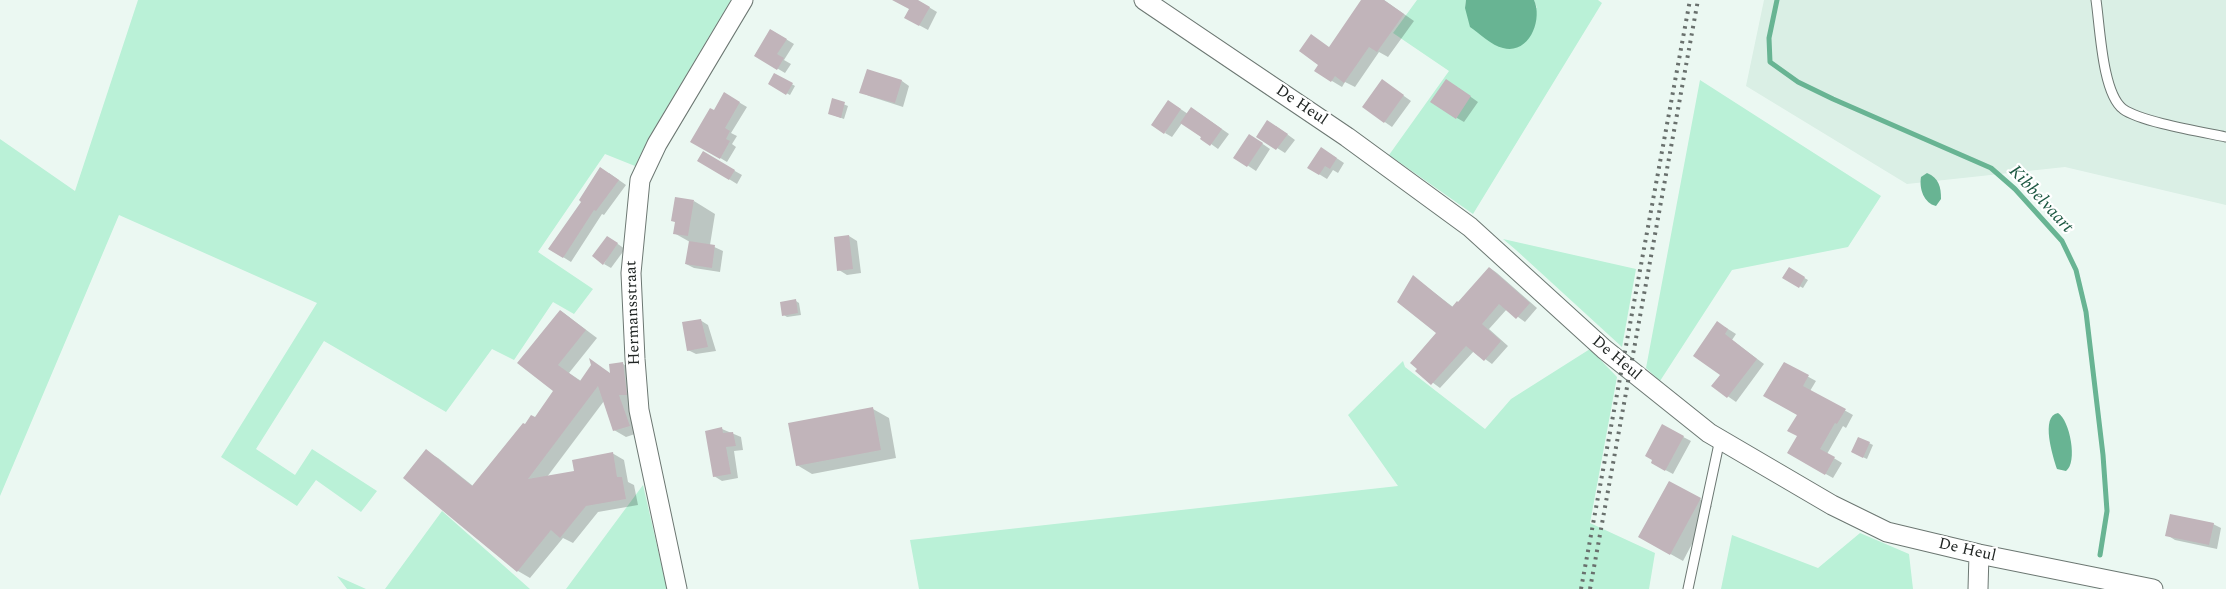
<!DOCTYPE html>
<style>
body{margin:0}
canvas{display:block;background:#ebf8f2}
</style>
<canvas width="2226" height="589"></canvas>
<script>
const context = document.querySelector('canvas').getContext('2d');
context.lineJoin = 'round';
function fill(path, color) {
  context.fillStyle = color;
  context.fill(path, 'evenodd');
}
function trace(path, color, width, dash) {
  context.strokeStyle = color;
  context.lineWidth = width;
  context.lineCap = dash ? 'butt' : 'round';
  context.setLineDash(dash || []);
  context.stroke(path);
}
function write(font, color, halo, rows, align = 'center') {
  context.font = font + ' Spectral,serif';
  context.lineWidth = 4.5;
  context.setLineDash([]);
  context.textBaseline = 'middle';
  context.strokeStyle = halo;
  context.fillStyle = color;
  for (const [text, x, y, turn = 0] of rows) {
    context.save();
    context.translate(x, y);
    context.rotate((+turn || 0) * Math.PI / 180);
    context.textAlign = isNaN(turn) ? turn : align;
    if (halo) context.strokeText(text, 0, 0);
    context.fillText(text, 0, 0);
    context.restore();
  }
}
const built = new Path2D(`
 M1764 0H2226V205L2065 167 1907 184 1746 86Z`);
const green = new Path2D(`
 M138 0H731L649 137 635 166 605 154 538 252 593 289 574 314 553 302 514 360 492 349 446 412 324 341 256 449 295 475 312 449 377 491 361 512 316 480 297 506 221 457 317 303 119 215 0 496V139L75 191Z
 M1417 0H1466L1465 8H1537L1534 0H1598L1602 3 1473 214 1389 155 1449 71 1393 33Z
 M1700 80 1881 196 1848 247 1732 270 1660 381 1646 368Z
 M1503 239 1636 269 1622 347 1516 250Z
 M1590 349 1617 377 1590 523 1655 553 1649 589H919L910 540 1398 486 1348 415 1403 361 1405 367 1485 429 1511 399Z
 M643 485 667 589H566Z
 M442 511 530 589H385Z
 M1860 533 1909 554 1913 589H1721L1732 535 1818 568Z
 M337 576 366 589H347Z`);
const water = new Path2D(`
 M1466 0H1534C1543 20 1529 55 1503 48 1492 46 1479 33 1470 27L1465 8Z
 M1927 173C1939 178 1941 187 1941 199L1936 206C1924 203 1919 189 1921 177Z
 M2058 413C2070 420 2078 463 2066 471L2057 469C2053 457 2040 416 2058 413Z`);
const shadow = new Path2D(`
 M897 0H917L937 12 928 30 906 18 911 9Z
 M1363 0H1384L1414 21 1388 57 1379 52 1355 87 1345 82 1342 87 1332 81 1320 64Z
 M771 30 794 44 784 60 791 64 785 73 755 55Z
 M775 74 795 86 790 95 769 84Z
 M902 81 909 86 903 107 869 96 861 92Z
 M1454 85 1478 102 1464 122 1457 118Z
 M1390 86 1411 101 1392 127 1363 107Z
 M725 94 747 107 731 133 737 136 732 144 736 147 727 162 692 141 714 112Z
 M833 100 848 106 844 119 833 115Z
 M1176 106 1188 114 1199 113 1229 134 1218 149 1182 123 1172 137 1165 133Z
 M1276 126 1295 140 1285 153 1258 136Z
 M1257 140 1270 149 1256 171 1235 157Z
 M703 153 742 175 737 184 698 160Z
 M1329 153 1344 163 1338 173 1333 170 1327 179 1309 168Z
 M609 173 626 185 604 215 602 214 571 262 550 249Z
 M694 201 715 214 710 245 723 251 720 272 694 268 686 264 690 242 674 233Z
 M849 236 857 241 861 273 847 275 839 270Z
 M615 242 625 249 611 268 604 264Z
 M1490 268 1497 273 1537 308 1525 322 1507 309 1489 329 1508 346 1492 364 1474 351 1440 388 1417 371 1437 332 1414 277 1453 307 1459 304Z
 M1789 269 1808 280 1803 288 1784 278Z
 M796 301 799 303 801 315 787 317 784 315Z
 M561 311 597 338 569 373 581 381 611 374 623 364 635 371 641 432 626 437 614 430 604 401 547 477 576 472 612 453 624 460 628 482 634 485 638 505 598 512 573 543 563 538 530 578 518 571 405 477 426 451 438 458 473 486 525 426 535 419 555 391Z
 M700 320 708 325 716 351 696 354 688 350Z
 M1725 327 1736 334 1732 340 1764 364 1736 402 1713 386 1722 374Z
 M1785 364 1816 381 1810 391 1853 415 1846 428 1843 426 1827 454 1842 463 1833 478 1788 453 1798 436 1799 414Z
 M873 409 889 418 896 458 812 474 797 465Z
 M1662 426 1691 441 1673 474 1652 463Z
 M722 429 741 437 743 450 734 451 738 478 722 481 714 476Z
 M1869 443 1873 445 1867 459 1856 454Z
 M1669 482 1712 506 1683 561 1640 537Z
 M2213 524 2221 528 2217 549 2175 540 2167 535Z`);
const stream = new Path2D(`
 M1777 0 1769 38 1770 62 1798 82 1833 99 1991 168 2015 189 2062 241 2076 270 2086 312 2103 455 2107 511 2100 555`);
const building = new Path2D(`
 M892 0H918L930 7 919 26 904 18 909 9Z
 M1361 0H1384L1404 14 1377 52 1369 47 1344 83 1335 76 1331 82 1314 71 1318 65 1299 51 1311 34 1329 47Z
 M770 29 787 39 777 54 784 58 777 70 754 56Z
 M867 69 902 80 895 103 859 93Z
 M774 73 793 83 786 95 768 84Z
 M1382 79 1404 95 1384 123 1362 107Z
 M1446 79 1471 96 1456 119 1430 102Z
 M724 92 740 102 725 128 730 131 726 139 730 141 720 159 690 142 710 108 714 110Z
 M832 98 845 102 841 118 828 114Z
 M1168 100 1181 109 1164 134 1151 125Z
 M1191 107 1222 129 1210 146 1200 139 1201 137 1180 123Z
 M1267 120 1288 134 1276 150 1256 137Z
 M1249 134 1263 143 1247 167 1233 158Z
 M1321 147 1337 158 1330 169 1325 166 1319 175 1307 168Z
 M703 151 735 170 729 180 697 161Z
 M600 167 619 180 596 211 594 210 563 258 548 249 581 202 579 200Z
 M675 197 694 200 688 236 673 234 675 222 671 221Z
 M849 235 853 269 837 271 834 237Z
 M607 236 618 243 603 265 592 256Z
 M689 241 715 245 712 268 685 264Z
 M1489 267 1530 303 1516 319 1499 304 1482 324 1501 341 1484 361 1466 346 1431 385 1415 371 1417 369 1410 363 1436 333 1397 302 1413 275 1452 307 1457 301 1458 302Z
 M1789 267 1805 277 1799 288 1782 278Z
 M796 299 798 313 782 316 780 302Z
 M560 310 586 330 558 365 580 381 591 365 589 358 610 373 609 364 623 362 627 395H619L630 426 613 431 598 386 528 479 574 471 572 460 613 452 617 477H622L626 499 586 506 560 538 551 530 517 572 403 478 426 449 472 486 523 423 525 424 531 415 535 417 553 391 517 363Z
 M701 319 708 347 687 351 682 322Z
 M1717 321 1728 329 1725 334 1757 359 1727 398 1711 386 1720 375 1693 356Z
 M1784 362 1809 375 1803 386 1846 409 1837 424 1835 423 1820 449 1835 457 1825 475 1787 453 1797 436 1787 431 1797 415 1763 396Z
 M873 407 881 450 796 466 788 423Z
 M1662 424 1684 436 1665 471 1651 463 1652 460 1645 456Z
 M722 427 723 433 733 432 736 446 726 447 731 474 713 477 705 431Z
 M1858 437 1870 442 1863 458 1851 452Z
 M1669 481 1701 498 1670 555 1638 537Z
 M2170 514 2214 523 2209 545 2165 536Z`);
const service = new Path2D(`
 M2096 0C2100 26 2102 93 2123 109 2141 122 2202 132 2226 137
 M1688 589 1720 439`);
const minor = new Path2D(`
 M1144 0 1347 137 1470 227 1604 349 1709 433 1832 505 1887 532 1979 554 2153 589
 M677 589 639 410 635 359 631 273 640 180 657 144 743 0
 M1978 589 1979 554`);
const rail = new Path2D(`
 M1581 589 1690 0
 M1590 589 1698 0`);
const streetNames = [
 ["De Heul",1301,106,34],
 ["Hermansstraat",634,313,-92],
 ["De Heul",1616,359,40],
 ["De Heul",1967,551,13]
];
const waterNames = [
 ["Kibbelvaart",2040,200,47]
];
fill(built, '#daefe5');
fill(green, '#baf1d7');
fill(water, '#68b493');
fill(shadow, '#0003');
trace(stream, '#68b493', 5);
fill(building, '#c1b4ba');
trace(service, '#6c7772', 11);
trace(minor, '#6c7772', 21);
trace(service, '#fff', 9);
trace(minor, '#fff', 19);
trace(rail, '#69706d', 4, [2.5, 5]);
write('16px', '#212624', '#fff', streetNames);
write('italic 18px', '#1e5943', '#fff', waterNames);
</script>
